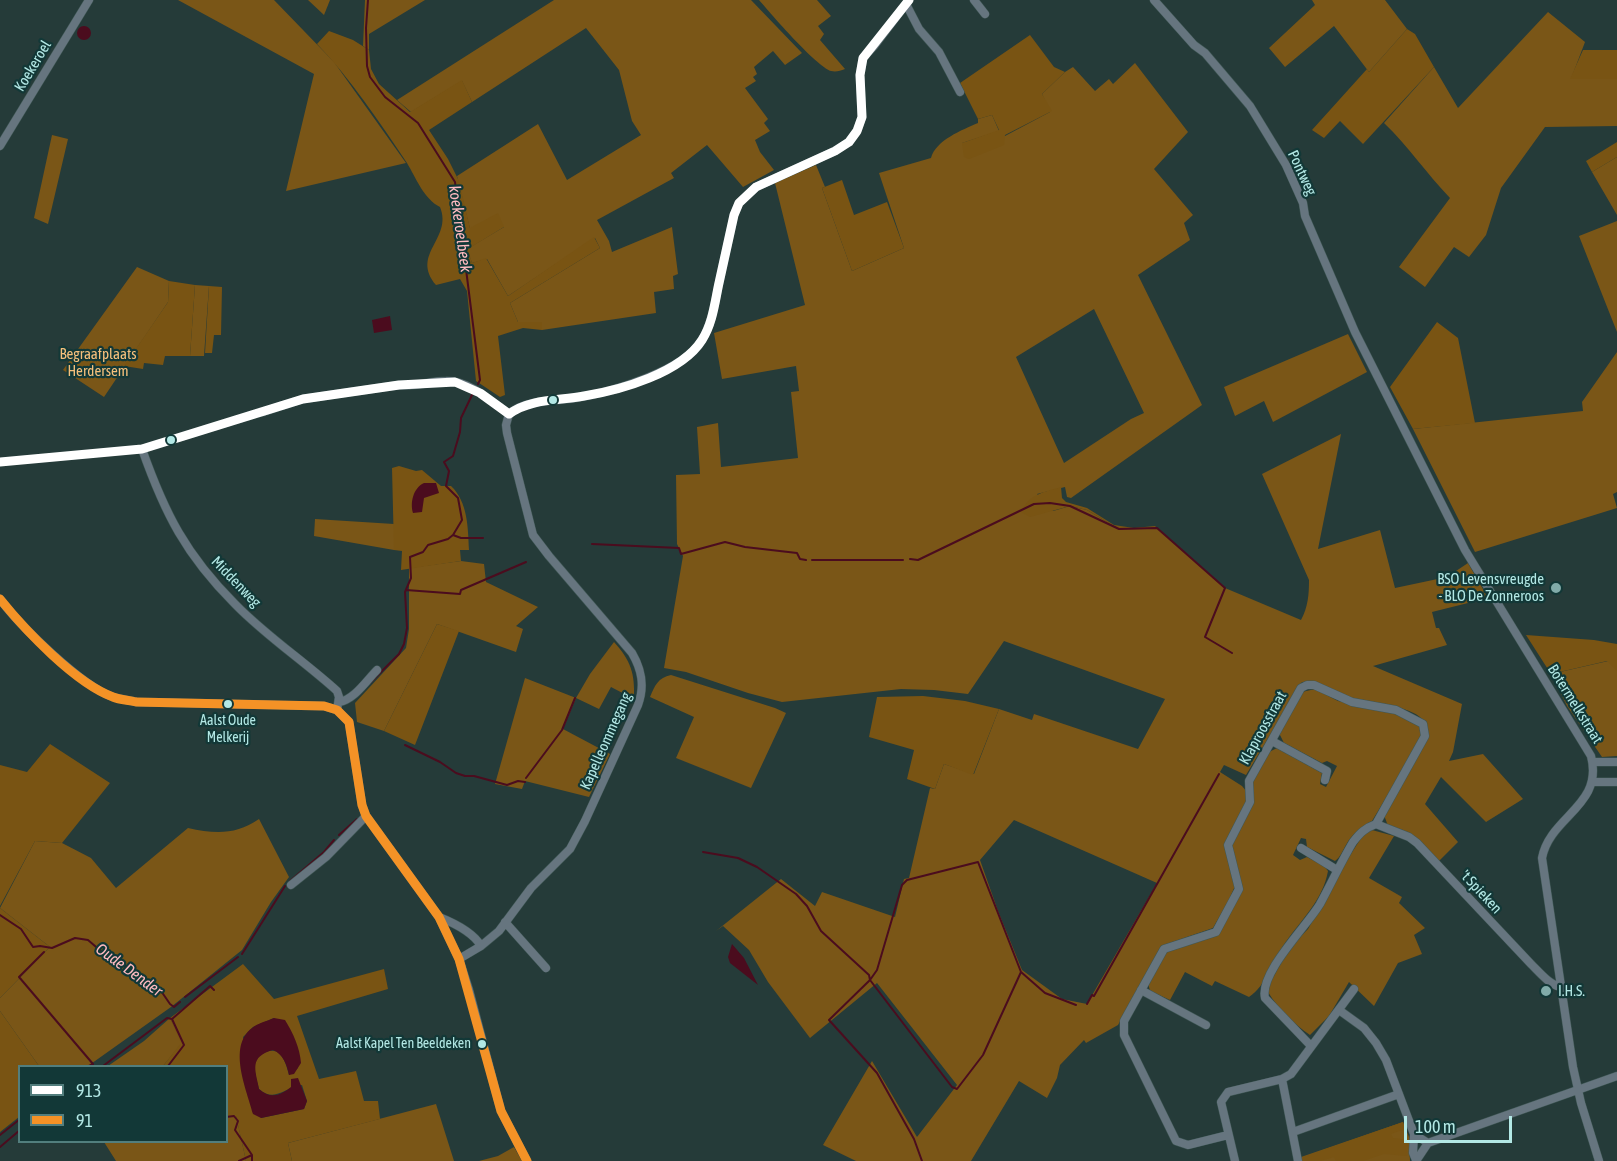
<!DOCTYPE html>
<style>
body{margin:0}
#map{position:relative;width:1617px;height:1161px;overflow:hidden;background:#253b39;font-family:"Asap Condensed",sans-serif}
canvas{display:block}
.legend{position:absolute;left:18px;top:1065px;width:210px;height:78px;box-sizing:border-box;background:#123837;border:2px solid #527e7d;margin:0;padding:8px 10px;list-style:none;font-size:18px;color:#b3e8e5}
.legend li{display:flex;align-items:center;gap:12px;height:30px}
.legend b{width:30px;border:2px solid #527e7d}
.scale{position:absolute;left:1404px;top:1116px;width:108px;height:27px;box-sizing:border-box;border:3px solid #b3e8e5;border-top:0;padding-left:8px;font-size:18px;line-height:21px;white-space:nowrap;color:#b3e8e5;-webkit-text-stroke:4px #123837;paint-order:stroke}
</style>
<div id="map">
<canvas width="1617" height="1161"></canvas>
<ul class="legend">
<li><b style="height:8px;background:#fff"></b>913</li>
<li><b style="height:8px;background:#f49226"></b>91</li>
</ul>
<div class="scale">100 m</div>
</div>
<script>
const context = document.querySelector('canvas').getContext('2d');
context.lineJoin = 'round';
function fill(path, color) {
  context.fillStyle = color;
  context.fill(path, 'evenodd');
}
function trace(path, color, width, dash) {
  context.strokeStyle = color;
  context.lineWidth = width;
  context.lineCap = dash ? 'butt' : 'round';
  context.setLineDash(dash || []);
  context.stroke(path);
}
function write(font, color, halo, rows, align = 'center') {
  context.font = font + ' "Asap Condensed",sans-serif';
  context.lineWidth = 4.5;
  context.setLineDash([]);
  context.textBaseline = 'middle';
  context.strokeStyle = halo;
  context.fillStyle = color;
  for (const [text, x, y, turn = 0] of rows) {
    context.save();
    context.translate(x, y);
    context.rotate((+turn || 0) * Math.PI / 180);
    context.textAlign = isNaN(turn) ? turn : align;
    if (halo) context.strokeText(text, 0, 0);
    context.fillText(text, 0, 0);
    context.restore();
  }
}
const green = new Path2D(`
 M178 0H274L334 62 406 163 286 191 314 74Z
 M308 0H330L324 15Z
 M365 0H425L369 34V50L363 46Z
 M554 0H751L802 53 785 65 773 51 754 67 757 74 753 77 756 81 745 88 768 119 764 123 770 131 755 140 760 152 774 170 743 187 707 145 671 173 674 178 597 220 609 241 612 252 672 227 678 274 673 276 674 289 654 292 656 313 542 330V322H518L510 303 600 248 595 238 508 296 487 259 472 263 467 249 504 227 470 229 457 176 538 124 567 180 641 135 632 121 619 70 586 28 472 102 462 81 411 112 397 100Z
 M759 0H817L831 16 818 26 824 34 820 40 845 69C840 71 836 72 831 71 816 66 771 14 759 0Z
 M1312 0H1385L1407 29 1369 72 1334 26 1285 67 1269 48 1315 5Z
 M1548 12 1585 42 1571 79H1617V126L1545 127 1501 188 1486 235 1469 257 1454 247 1425 287 1399 267 1450 198C1427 174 1408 146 1384 123L1434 67 1458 108Z
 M1135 63 1188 132 1154 169 1193 215 1184 223 1190 240 1138 275 1202 405 1071 498 1067 497 1065 487 1037 494 1053 511 1070 506 1087 510 1119 529 1157 528 1225 588 1301 620C1308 607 1309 595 1309 580L1262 474 1341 434 1318 549 1380 530 1395 588 1447 577 1468 563 1488 598 1432 612 1436 628H1439L1447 645 1373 666 1462 704 1453 752 1449 761 1483 754 1523 799 1486 822 1441 777 1425 804 1458 842 1438 862 1388 826 1384 815 1427 740C1428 732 1429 725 1422 719 1409 705 1373 704 1355 699 1335 693 1326 683 1302 682L1246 775 1224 765 1220 772 1242 786 1247 792 1246 802 1225 844 1235 886 1229 900 1213 928 1161 946 1118 1025 1086 1043 1084 1040 1060 1065 1057 1078 1047 1098 1019 1081 971 1161H856L823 1145 872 1061 917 1137 957 1085 877 983 810 1038 768 982 749 950 723 926 716 931 781 879 815 906 822 892 895 917 904 879 909 878 930 788 935 789 944 764 974 774 999 709 1032 720 1034 714 1138 749 1165 699 1004 641 968 694 934 690 901 689 782 702 748 693 686 672 664 668 683 556 677 544 676 475 700 474 697 427 718 423 721 467 798 458 791 392 799 391 796 366 722 379 714 333 805 305 775 183 816 165 825 187 822 188 852 271 904 248 879 173 931 158C936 140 962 130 978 123V119L992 115 999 131 962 143 1005 136 1050 112 1042 94 1065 72 1073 67 1095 91 1109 79 1113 84ZM1094 309 1144 413 1131 419 1064 463 1016 357ZM1014 820 1157 883 1087 1004 1062 999 1022 970 998 911 980 860Z
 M52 135 68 139 48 224 34 218Z
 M1617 157V215L1592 172Z
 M1617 221V332L1579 236Z
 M137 267 169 281 168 302 104 397 63 370Z
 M195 285 209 286 204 356H190Z
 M1348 334 1367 372 1273 422 1264 401 1235 416 1224 387Z
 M1617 352V492L1613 494 1617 508 1475 552 1413 429 1583 411 1582 402Z
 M315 519 394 524V550L314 536Z
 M461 561 484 564 486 582 538 607 516 626 523 629 516 652 437 624 384 731 357 722 355 703 406 648 409 629V568Z
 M614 642C631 661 635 673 634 699L611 687 599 709 576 698 563 729 610 754 589 797 525 781 522 789 495 784 525 678 576 698 590 674Z
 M1617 659V756L1602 757 1567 706 1551 674Z
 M671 675 775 708 786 713 751 788 676 758 694 717 650 697C655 685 658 678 671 675Z
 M1315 689 1338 701 1397 713 1419 725 1422 735 1417 747 1372 821C1361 827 1352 834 1346 845 1342 852 1341 856 1335 861L1307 847 1306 839 1301 838 1293 855 1300 860 1307 857 1324 866 1328 871C1323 900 1301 920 1285 943 1273 961 1266 986 1249 997L1215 981 1212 986 1185 972 1170 1000 1150 991 1148 983 1164 953 1209 938 1240 893 1231 849 1233 839 1252 803 1251 785 1269 752 1277 748 1322 773 1320 784 1326 787 1337 766 1327 761 1322 763 1284 743 1279 733 1302 692Z
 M259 819 289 877 271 902 242 950 171 1007 88 1066H39L0 1011V998L50 947 0 908 35 841 62 843 91 858 116 888 188 828C215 834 236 835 259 819Z
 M1372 830 1394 836 1369 878 1402 897 1399 903 1425 928 1414 935 1422 954 1398 963 1374 1006 1349 982 1329 1016 1310 1035C1294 1024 1278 1009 1268 992L1271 981 1290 947 1308 929 1345 863 1365 832Z
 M170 1018 182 1043 163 1066H108L144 1041Z
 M436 1104 454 1161H292L288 1143Z
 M236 1115 246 1161H116L104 1142H226L227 1117Z
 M1403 1122 1409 1137 1410 1161H1302L1301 1157Z
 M514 1147 522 1161H479L498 1156Z`);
const forest = new Path2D(`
 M1407 29 1415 34 1434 67 1363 144 1340 121 1324 138 1312 130 1367 69 1369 72Z
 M329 31 353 40 369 50 371 69 379 84 410 112 462 80 472 102 429 130 448 159 459 181 470 228 498 213 504 227 468 249 472 263 486 258 508 296 594 237 600 248 510 303 518 322H542V330L523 328 498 336 505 395 500 397 476 381 467 291 460 279 436 285C410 254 453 239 440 207 424 199 416 178 407 163 380 123 350 78 317 44Z
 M1030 35 1054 67 1065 72 1042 94 1052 111 1005 135 1004 145 969 159 964 157 962 143 999 130 992 115 978 119 960 83Z
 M1583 50H1617V79H1570Z
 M1617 142V157L1592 172 1586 161Z
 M842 180 854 215 887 202 904 248 852 271 822 188Z
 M169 281 195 285 190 356H165L163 365 144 363 143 369 124 366 168 302Z
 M209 286 222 287 221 335H214L212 353H205Z
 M1437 322 1458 338 1475 423 1413 429 1390 387Z
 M399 466 416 471 422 470 441 486H451C468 502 468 528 469 550H460L461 561 401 570 402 551 394 550 392 468Z
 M1061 487 1062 498 1066 502 1087 508 1114 525 1134 528 1155 526 1157 528 1119 529 1087 510 1070 506 1030 517 1021 512C1029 494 1044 492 1061 487Z
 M437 624 459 631 415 745 384 731Z
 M1526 635 1594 640 1617 644V671L1607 661 1551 674Z
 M923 696 965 701 999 709 973 775 944 764 935 789 907 779 914 750 869 737 877 697Z
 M50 744 110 783 62 843 35 841 0 906V765L27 772Z
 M0 908 50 947 0 998Z
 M243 964 274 999 384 969 388 989 297 1016 319 1079 356 1071 364 1101H378L380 1119 288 1143 292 1161H246L236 1116 227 1117 226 1066H163L181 1043 170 1018ZM274 1018 298 1068 289 1075C286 1063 281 1046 266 1052 262 1054 257 1056 255 1061 253 1069 257 1081 259 1089 275 1103 285 1087 302 1085L307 1101 304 1109 261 1118 243 1037 253 1027Z
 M0 1011 39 1066H20L19 1117 0 1132Z
 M1403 1122 1405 1129 1391 1134 1393 1138 1408 1140 1407 1156 1384 1154 1363 1161H1336L1334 1157 1320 1161H1303V1157Z`);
const water = new Path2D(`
 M77 33a7 7 0 1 1 14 0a7 7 0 1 1-14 0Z
 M390 316 392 330 374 333 372 320Z
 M424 483H436L439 493 424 498 422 512 413 513C410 503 413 488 424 483Z
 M732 944 744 958 758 985 730 963 728 957Z
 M274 1018 285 1020C293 1033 300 1048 301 1063L294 1074 289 1075C287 1065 283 1054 273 1050 249 1057 255 1069 259 1089 270 1099 280 1096 291 1087V1079L298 1078 307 1101 304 1109 261 1118 253 1114C247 1090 227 1047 252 1028 258 1023 267 1021 274 1018Z`);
const stream = new Path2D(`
 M368 0 366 28 367 66 370 77 385 97 418 123 455 182 480 380 478 384
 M453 535 461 538H483
 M592 544 679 548 681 554 725 542 745 547 797 553 800 559 806 560
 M910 559 918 560 1034 504 1050 503 1070 506 1119 529 1157 528 1225 588 1205 637 1232 653
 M812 560H903
 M406 590 460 594 461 590 526 562
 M370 683 399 654 404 644 407 628 405 592 411 578 410 557 423 552 428 545 448 539 453 535 462 520 458 498 446 486 449 471 444 462 453 456 460 432 461 418 472 395
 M405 745 440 762 456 773 465 776H474L507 785 518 781 525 782
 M526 778 562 730 575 698
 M339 835 357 819
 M703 852 738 858 757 867 796 894 807 906 821 931 869 975 870 980 952 1087 957 1089 983 1055 1021 972 1045 993 1076 1005
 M290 881 324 852 334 840
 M0 915 21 929 33 947 40 946 52 948 75 938 88 940 102 952 119 959 134 976 159 988 170 1004 174 1007 180 1002
 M44 952 19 977 93 1064 89 1066
 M242 954 285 886
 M185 997 238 957
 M1087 1004 1092 995 1094 996 1219 774
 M103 1066 167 1018 172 1019 210 986 214 990
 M168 1066 184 1045 172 1019
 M226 1117 234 1116 238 1121 235 1130 252 1155
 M0 1135 20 1119
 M0 1147 20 1130
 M239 1161 252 1155V1161
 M922 1161 914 1139 877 1073 829 1020 870 980 877 970 902 885 907 880 978 862 1021 972`);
const minorTunnel = new Path2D(`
 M0 462 142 449 263 412`);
const minor = new Path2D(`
 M974 0 985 14
 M1154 0 1194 45 1205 53 1250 106 1286 165 1303 203 1305 216 1355 332 1465 550 1591 756C1604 806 1550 816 1542 858L1573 1067 1581 1103 1599 1161
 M906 4 919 29 939 52 960 92
 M0 146 89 0
 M263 412 303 399 399 385C415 387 430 381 446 381 469 380 492 402 509 414
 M509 414C524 400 555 401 575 398 609 393 685 371 702 340 712 323 715 302 719 283 724 260 729 238 734 215L739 203 756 187 835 151 849 142 857 131 862 117 860 75 863 58 874 46 909 0
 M142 449C165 514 186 555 235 604 266 636 304 661 337 691L339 697 337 710
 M0 599C19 625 83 687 113 697 120 699 128 700 136 702L324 706 337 710 349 722 362 805 366 816 439 917 459 959 469 990 501 1111 527 1161
 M339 702C354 700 367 680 377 670
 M1272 741 1327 771 1325 780
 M1593 762H1617
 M1592 782H1617
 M1376 824 1409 837 1417 843 1531 964C1540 973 1549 984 1560 987
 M1301 848 1337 870
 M291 885 326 857 366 816
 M439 917C454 923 473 932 481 946
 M505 922 546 968
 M459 959 481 946 499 931 531 888 570 849 585 821 638 705C645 686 642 670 632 653L549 556 533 535 507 433 506 425 509 414
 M1141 990 1206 1025
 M1339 1010 1364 1028 1376 1043 1386 1060 1414 1134 1428 1143
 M1282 1079 1298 1161
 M1293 1132 1399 1094
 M1414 1134 1413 1153 1416 1160
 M1228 1135 1188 1145 1176 1141 1124 1035V1021L1164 949 1216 932 1239 889 1228 845 1250 802 1249 781 1301 688 1307 685H1314L1352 702 1396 710 1423 724 1425 736 1376 824C1365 828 1360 833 1353 842 1341 862 1331 884 1320 904 1307 926 1259 973 1265 998L1311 1046
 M1428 1143 1617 1076
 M1235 1161 1221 1102 1228 1092 1282 1079 1291 1074 1354 989
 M1416 1161 1428 1143`);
const bus1 = new Path2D(`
 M509 414C531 398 559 401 584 396 621 390 681 373 702 340 713 323 715 301 719 283 724 260 729 238 734 215L739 203 756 187 835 151 849 142 857 131 862 117 860 75 863 58 909 0
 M0 462 142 449 303 399 399 385 455 382 480 393 509 414`);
const bus2 = new Path2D(`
 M0 599C25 630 75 683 113 697 120 700 128 700 136 702L324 706 337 710 349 722 362 805 366 816 439 917 459 959 501 1111 527 1161`);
const markers = [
 [553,400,5,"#b3e8e5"],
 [171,440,5,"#b3e8e5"],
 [1556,588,6,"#81aba9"],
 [228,704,5,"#b3e8e5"],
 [1546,991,6,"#81aba9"],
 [482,1044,5,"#b3e8e5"]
];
const busNames = [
 ["Aalst Oude",228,721],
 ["Melkerij",228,738],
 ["Aalst Kapel Ten Beeldeken",471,1044,"right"]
];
const streetNames = [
 ["Koekeroel",33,66,-59],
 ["Pontweg",1302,173,65],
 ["Middenweg",236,582,46],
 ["Botermelkstraat",1575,704,58],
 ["Klaproosstraat",1263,728,-61],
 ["Kapelleommegang",606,741,-66],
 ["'t Spieken",1481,892,47]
];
const parkNames = [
 ["Begraafplaats",98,354],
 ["Herdersem",98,371]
];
const poiNames = [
 ["BSO Levensvreugde",1544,579],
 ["- BLO De Zonneroos",1544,596],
 ["I.H.S.",1558,991,"left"]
];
const waterNames = [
 ["koekeroelbeek",460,229,82],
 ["Oude Dender",129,970,36]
];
fill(green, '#7a5617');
fill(forest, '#795413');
fill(water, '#4b0c1e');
trace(stream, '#4b0c1e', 2);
trace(minorTunnel, '#3a5553', 8, [8, 4]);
trace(minor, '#405856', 9);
trace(minor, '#66757f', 8);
trace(bus1, '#fff', 9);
trace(bus2, '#f49226', 9);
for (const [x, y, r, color] of markers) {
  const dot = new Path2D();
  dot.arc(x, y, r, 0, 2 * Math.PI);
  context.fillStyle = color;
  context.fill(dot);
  trace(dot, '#123837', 2);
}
write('14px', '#b3e8e5', '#123837', busNames);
write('15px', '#b3e8e5', '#123837', streetNames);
write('15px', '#f6c07c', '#123837', parkNames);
write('15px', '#b3e8e5', '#123837', poiNames, 'right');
write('italic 16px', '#ffbbc1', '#123837', waterNames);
</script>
